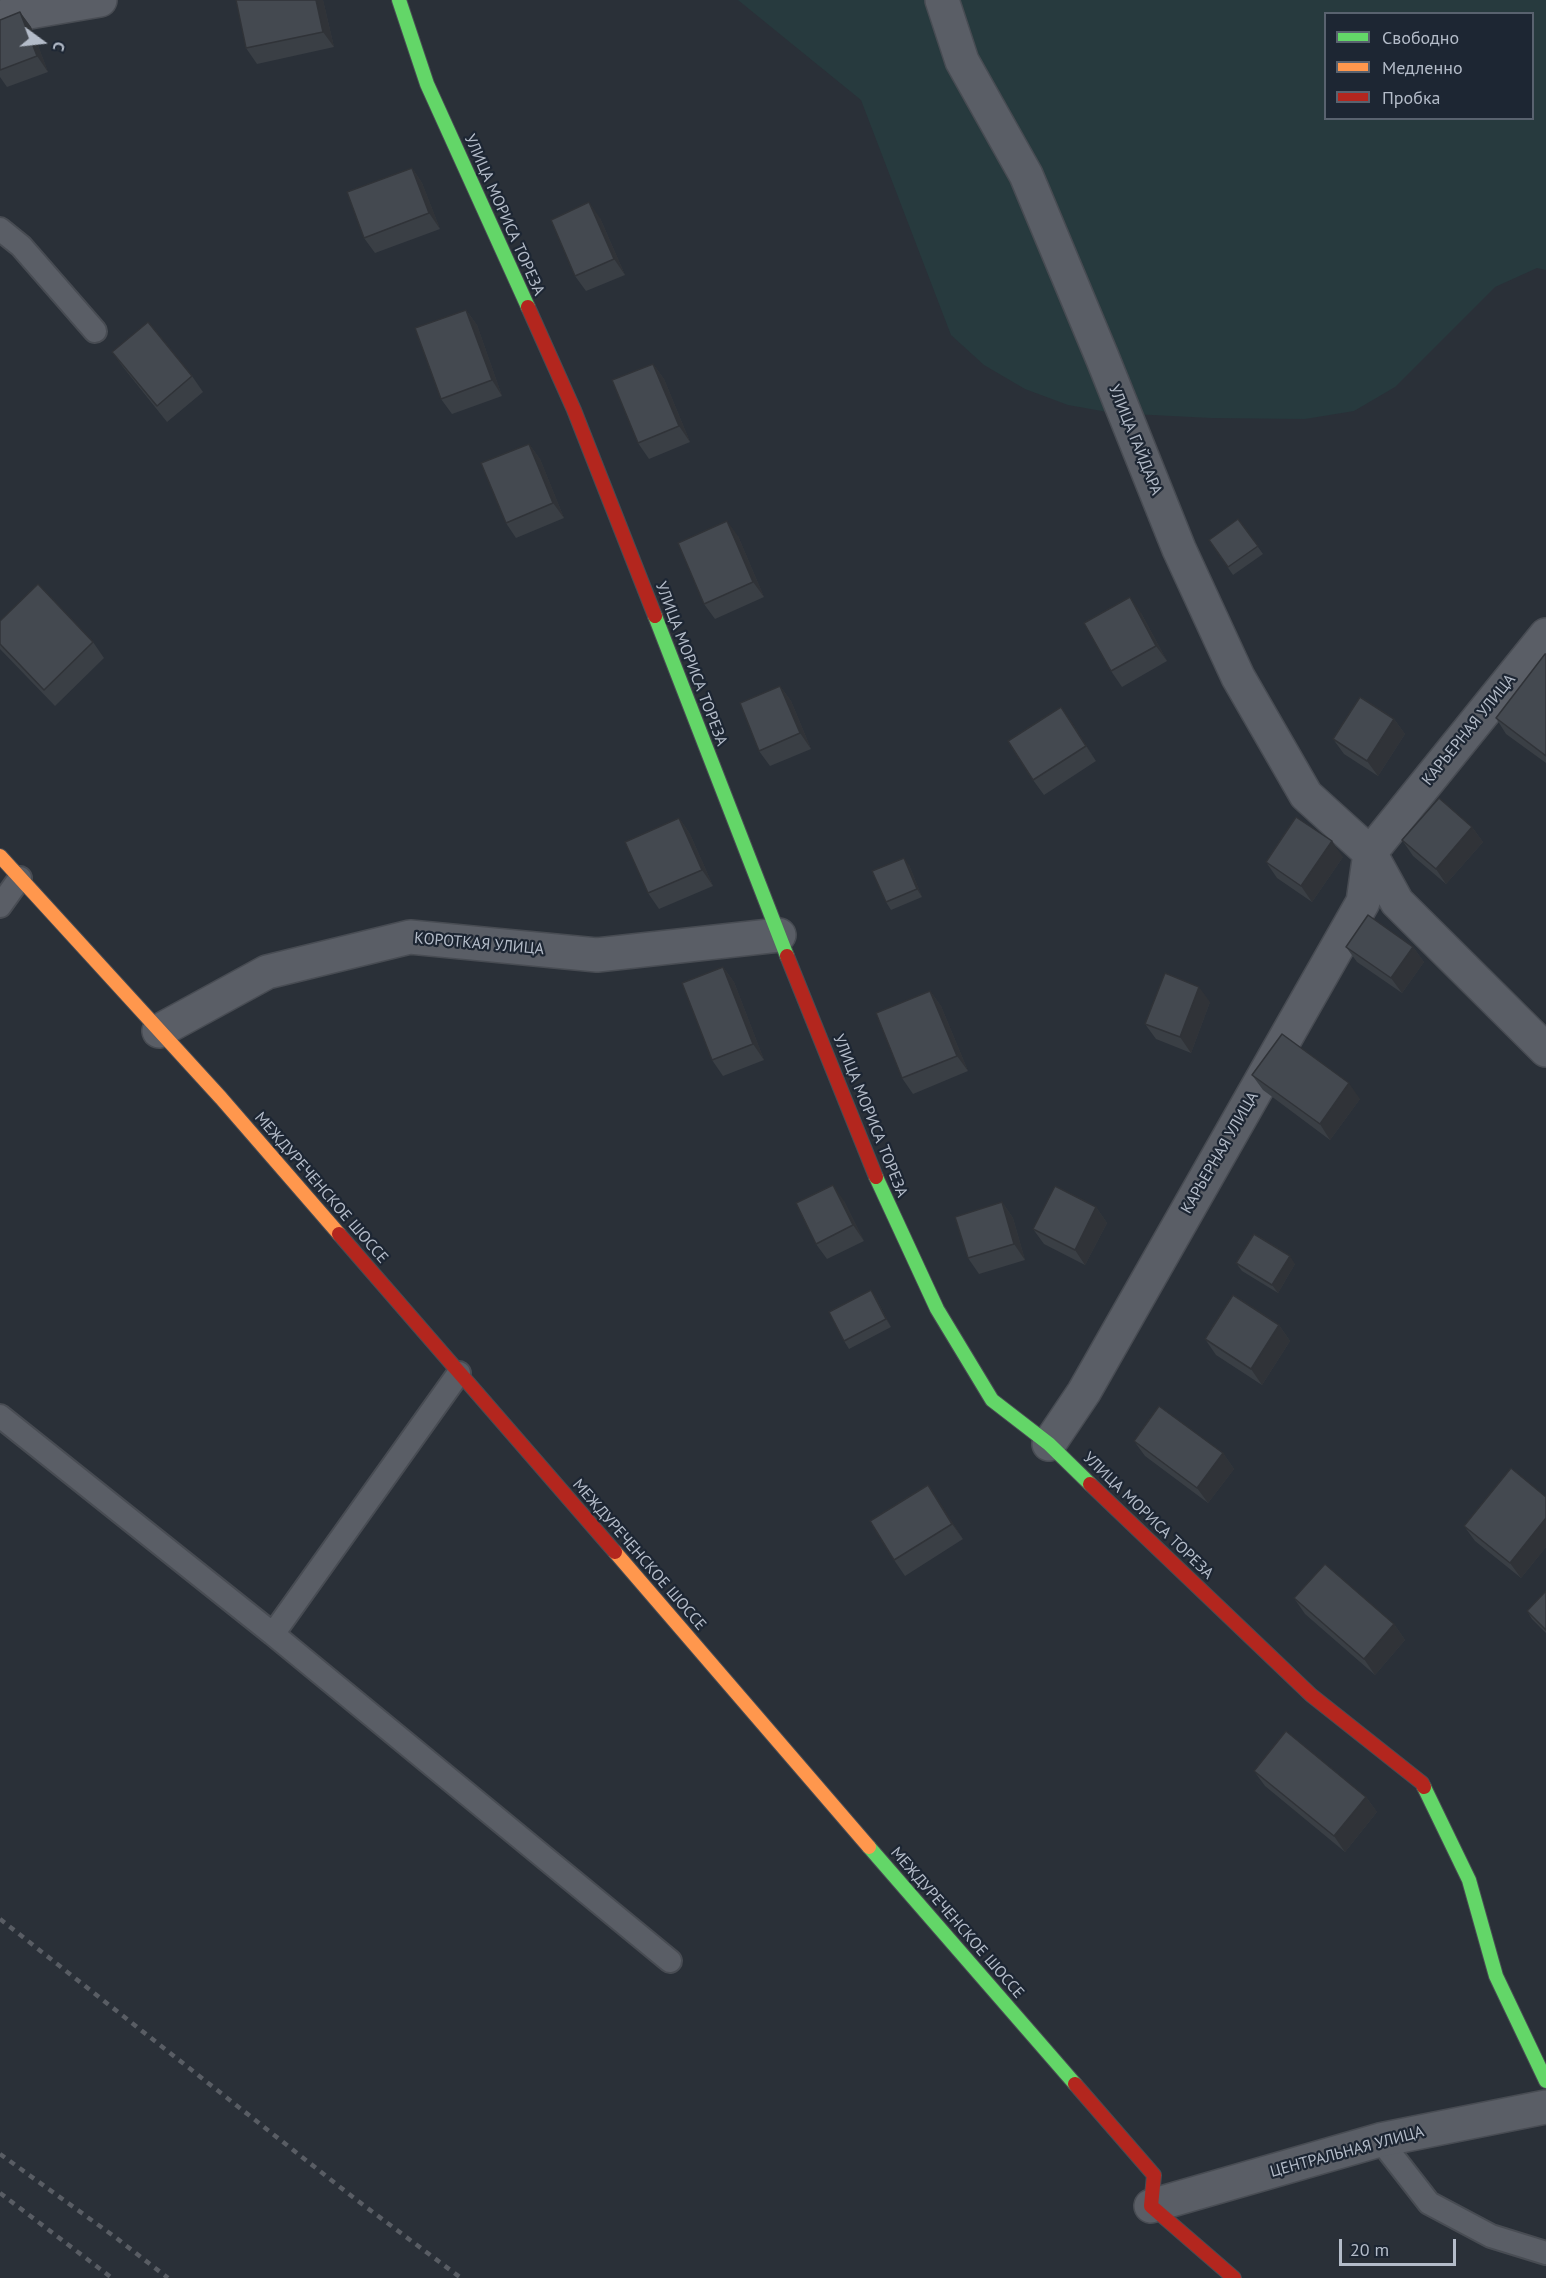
<!DOCTYPE html>
<meta charset="utf-8">
<style>
body{margin:0}
#map{position:relative;width:1546px;height:2278px;overflow:hidden;background:#2a3038;font-family:"PT Sans",sans-serif}
canvas{display:block}
.legend{position:absolute;left:1324px;top:12px;width:210px;height:108px;box-sizing:border-box;background:#1d2633;border:2px solid #59626f;margin:0;padding:8px 10px;list-style:none;font-size:18px;color:#b4bcc9}
.legend li{display:flex;align-items:center;gap:12px;height:30px}
.legend b{width:30px;border:2px solid #59626f}
.north{position:absolute;left:12px;top:12px;width:60px;height:60px;-webkit-text-stroke:4px #1d2633;paint-order:stroke;rotate:105deg;font-size:16px;font-weight:700;line-height:24px;text-align:center;color:#b4bcc9}
.north::after{content:'';display:block;margin:auto;width:21px;height:27px;background:#b4bcc9;clip-path:polygon(50% 0,100% 100%,50% 72%,0 100%)}
.scale{position:absolute;left:1339px;top:2239px;width:117px;height:27px;box-sizing:border-box;border:3px solid #b4bcc9;border-top:0;padding-left:8px;font-size:18px;line-height:21px;white-space:nowrap;color:#b4bcc9;-webkit-text-stroke:4px #1d2633;paint-order:stroke}
</style>
<div id="map">
<canvas width="1546" height="2278"></canvas>
<ul class="legend">
<li><b style="height:8px;background:#63d668"></b>Свободно</li>
<li><b style="height:8px;background:#ff974d"></b>Медленно</li>
<li><b style="height:8px;background:#b3261e"></b>Пробка</li>
</ul>
<div class="north">С</div>
<div class="scale">20 m</div>
</div>
<script>
const context = document.querySelector('canvas').getContext('2d');
context.lineJoin = 'round';
function fill(path, color) {
  context.fillStyle = color;
  context.fill(path, 'evenodd');
}
function trace(path, color, width, dash) {
  context.strokeStyle = color;
  context.lineWidth = width;
  context.lineCap = dash ? 'butt' : 'round';
  context.setLineDash(dash || []);
  context.stroke(path);
}
function write(font, color, halo, rows, align = 'center') {
  context.font = font + ' "PT Sans",sans-serif';
  context.lineWidth = 4.5;
  context.setLineDash([]);
  context.textBaseline = 'middle';
  context.strokeStyle = halo;
  context.fillStyle = color;
  for (const [text, x, y, turn = 0] of rows) {
    context.save();
    context.translate(x, y);
    context.rotate((+turn || 0) * Math.PI / 180);
    context.textAlign = isNaN(turn) ? turn : align;
    if (halo) context.strokeText(text, 0, 0);
    context.fillText(text, 0, 0);
    context.restore();
  }
}
const green = new Path2D(`
 M738 0H1546V270L1537 268 1495 287 1395 387 1354 411 1305 419 1211 418 1113 413 1068 405 1025 389 984 365 951 335 861 100ZM1326 14H1532V118H1326Z`);
const lane = new Path2D(`
 M0 229 21 246 95 331
 M0 906 20 878
 M0 1416 273 1634 459 1373
 M273 1634 670 1961
 M1380 2140 1429 2203 1491 2236 1546 2253`);
const street = new Path2D(`
 M942 0 962 61 1026 175 1102 357 1179 549 1238 677 1306 795 1370 853 1397 902 1546 1050
 M0 17 100 0
 M159 1031 267 972 410 937 597 955 779 935
 M1049 1444 1084 1392 1363 902 1370 853 1546 635
 M1151 2206 1380 2140 1546 2107`);
const fast = new Path2D(`
 M399 0 427 84 528 307
 M655 616 787 956
 M876 1177 937 1309 992 1400 1049 1444 1090 1484
 M1424 1787 1469 1880 1496 1976 1546 2081
 M869 1847 1075 2084`);
const slow = new Path2D(`
 M0 856 221 1098 339 1234
 M615 1552 869 1847`);
const jam = new Path2D(`
 M528 307 574 410 655 616
 M787 956 876 1177
 M339 1234 615 1552
 M1090 1484 1311 1695 1422 1783 1424 1787
 M1075 2084 1154 2175 1151 2206 1234 2278`);
const rail = new Path2D(`
 M0 1919 354 2198 461 2278
 M0 2154 115 2237 168 2278
 M0 2193 112 2278`);
const wall = new Path2D(`
 M236 0H323L334 47 257 64 246 48Z
 M20 12 31 27 48 72 7 87 0 77V20Z
 M412 168 422 183 440 229 375 253 364 238Z
 M600 218 625 275 586 291 575 276Z
 M466 310 477 325 502 396 452 414 441 399Z
 M112 352 192 376 203 392 167 422 123 367Z
 M653 364 664 379 690 442 649 459 638 443Z
 M529 444 540 459 564 518 516 538 506 523Z
 M1238 519 1263 554 1233 575 1209 540Z
 M738 536 764 597 715 619 704 604Z
 M1141 613 1167 661 1122 687 1111 671Z
 M0 621 93 642 104 658 55 706 0 649Z
 M1546 654V763L1506 734 1496 718Z
 M780 686 791 701 811 749 770 766 759 751Z
 M1394 719 1405 734 1378 776 1344 754 1333 739Z
 M1072 723 1096 761 1044 795 1033 780Z
 M679 818 690 834 713 886 659 909 648 893Z
 M1472 827 1483 842 1446 884 1413 856 1402 840Z
 M1343 857 1312 902 1277 878 1266 862Z
 M909 865 922 897 891 910 886 902Z
 M1346 947H1413L1424 962 1402 993 1357 962Z
 M723 967 734 982 764 1060 723 1076 712 1060Z
 M930 991 941 1006 968 1071 913 1094 902 1078Z
 M1210 1002 1191 1053 1156 1039 1145 1024Z
 M1252 1075 1360 1099 1330 1140 1263 1090Z
 M844 1201 864 1241 827 1259 816 1244Z
 M1002 1202 1013 1218 1025 1260 979 1274 968 1258Z
 M1096 1207 1107 1223 1085 1265 1044 1244 1033 1229Z
 M1236 1263 1295 1264 1278 1293 1242 1271Z
 M871 1290 876 1298 891 1327 849 1349 844 1341Z
 M1279 1325 1290 1341 1262 1385 1216 1355 1205 1339Z
 M1134 1441 1223 1453 1234 1469 1208 1503 1145 1456Z
 M928 1485 963 1539 905 1576 894 1560Z
 M1546 1497V1547L1521 1578 1475 1541 1464 1526Z
 M1546 1591V1633L1532 1619 1527 1611Z
 M1294 1598 1394 1624 1405 1640 1375 1675 1305 1614Z
 M1254 1771 1366 1797 1377 1812 1345 1852 1265 1786Z`);
const shadedWall = new Path2D(`
 M316 0H323L334 47 323 32Z
 M20 12 31 27 48 72 37 56Z
 M412 168 422 183 440 229 429 213Z
 M589 202 600 218 625 275 614 259Z
 M466 310 477 325 502 396 492 380Z
 M653 364 664 379 690 442 679 426Z
 M529 444 540 459 564 518 553 503Z
 M727 521 738 536 764 597 753 582Z
 M1130 597 1141 613 1167 661 1156 646Z
 M780 686 791 701 811 749 800 733Z
 M1061 707 1072 723 1096 761 1086 746Z
 M1394 719 1405 734 1378 776 1367 761Z
 M679 818 690 834 713 886 702 870Z
 M1472 827 1483 842 1446 884 1436 869Z
 M1332 841 1343 857 1312 902 1301 886Z
 M904 858 909 865 922 897 917 889Z
 M1413 947 1424 962 1402 993 1391 978Z
 M723 967 734 982 764 1060 753 1044Z
 M1199 987 1210 1002 1191 1053 1180 1037Z
 M930 991 941 1006 968 1071 957 1056Z
 M1349 1083 1360 1099 1330 1140 1320 1124Z
 M833 1185 844 1201 864 1241 853 1225Z
 M1002 1202 1013 1218 1025 1260 1014 1244Z
 M1096 1207 1107 1223 1085 1265 1075 1250Z
 M1290 1256 1295 1264 1278 1293 1272 1285Z
 M871 1290 876 1298 891 1327 886 1319Z
 M1279 1325 1290 1341 1262 1385 1251 1369Z
 M1223 1453 1234 1469 1208 1503 1197 1488Z
 M928 1485 939 1501 963 1539 952 1524Z
 M1546 1518V1547L1521 1578 1510 1563Z
 M1394 1624 1405 1640 1375 1675 1364 1659Z
 M1366 1797 1377 1812 1345 1852 1334 1836Z`);
const building = new Path2D(`
 M236 0H316L323 32 246 48Z
 M20 12 37 56 0 70V20Z
 M412 168 429 213 364 238 347 192Z
 M589 202 614 259 575 276 551 220Z
 M466 310 492 380 441 399 415 328Z
 M148 322 192 376 157 406 112 352Z
 M653 364 679 426 638 443 612 380Z
 M529 444 553 503 506 523 481 463Z
 M1238 519 1258 546 1228 567 1209 540Z
 M727 521 753 582 704 604 678 543Z
 M38 584 93 642 44 690 0 644V621Z
 M1130 597 1156 646 1111 671 1084 623Z
 M1545 654H1546V756L1496 718Z
 M780 686 800 733 759 751 740 703Z
 M1360 697 1394 719 1367 761 1333 739Z
 M1061 707 1086 746 1033 780 1008 741Z
 M1439 798 1472 827 1436 869 1402 840Z
 M1296 817 1332 841 1301 886 1266 862Z
 M679 818 702 870 648 893 625 842Z
 M904 858 917 889 886 902 872 871Z
 M1368 915 1413 947 1391 978 1346 947Z
 M723 967 753 1044 712 1060 682 983Z
 M1165 973 1199 987 1180 1037 1145 1024Z
 M930 991 957 1056 902 1078 876 1013Z
 M1282 1034 1349 1083 1320 1124 1252 1075Z
 M833 1185 853 1225 816 1244 796 1203Z
 M1055 1186 1096 1207 1075 1250 1033 1229Z
 M1002 1202 1014 1244 968 1258 955 1217Z
 M1254 1234 1290 1256 1272 1285 1236 1263Z
 M871 1290 886 1319 844 1341 829 1312Z
 M1233 1295 1279 1325 1251 1369 1205 1339Z
 M1159 1406 1223 1453 1197 1488 1134 1441Z
 M1511 1468 1546 1497V1518L1510 1563 1464 1526Z
 M928 1485 952 1524 894 1560 870 1521Z
 M1325 1564 1394 1624 1364 1659 1294 1598Z
 M1546 1591V1630L1527 1611Z
 M1286 1731 1366 1797 1334 1836 1254 1771Z`);
const streetNames = [
 ["УЛИЦА МОРИСА ТОРЕЗА",504,215,66],
 ["УЛИЦА ГАЙДАРА",1135,440,68],
 ["УЛИЦА МОРИСА ТОРЕЗА",691,664,69],
 ["КАРЬЕРНАЯ УЛИЦА",1469,730,-51],
 ["КОРОТКАЯ УЛИЦА",479,944,5],
 ["УЛИЦА МОРИСА ТОРЕЗА",870,1116,68],
 ["КАРЬЕРНАЯ УЛИЦА",1220,1153,-60],
 ["МЕЖДУРЕЧЕНСКОЕ ШОССЕ",321,1188,49],
 ["УЛИЦА МОРИСА ТОРЕЗА",1148,1516,44],
 ["МЕЖДУРЕЧЕНСКОЕ ШОССЕ",639,1555,49],
 ["МЕЖДУРЕЧЕНСКОЕ ШОССЕ",957,1923,49],
 ["ЦЕНТРАЛЬНАЯ УЛИЦА",1347,2152,-15]
];
fill(green, '#273a3e');
trace(lane, '#484c53', 26);
trace(street, '#484c53', 36);
trace(fast, '#484c53', 16);
trace(slow, '#484c53', 16);
trace(jam, '#484c53', 16);
trace(lane, '#5a5e66', 22);
trace(street, '#5a5e66', 33);
trace(fast, '#63d668', 14);
trace(slow, '#ff974d', 14);
trace(jam, '#b3261e', 14);
trace(rail, '#595d64', 4.5, [6, 6]);
fill(wall, '#3a3f45');
fill(shadedWall, '#303338');
fill(building, '#444950');
trace(building, '#303338', 1.5);
write('16px', '#b4bcc9', '#1d2633', streetNames);
</script>
